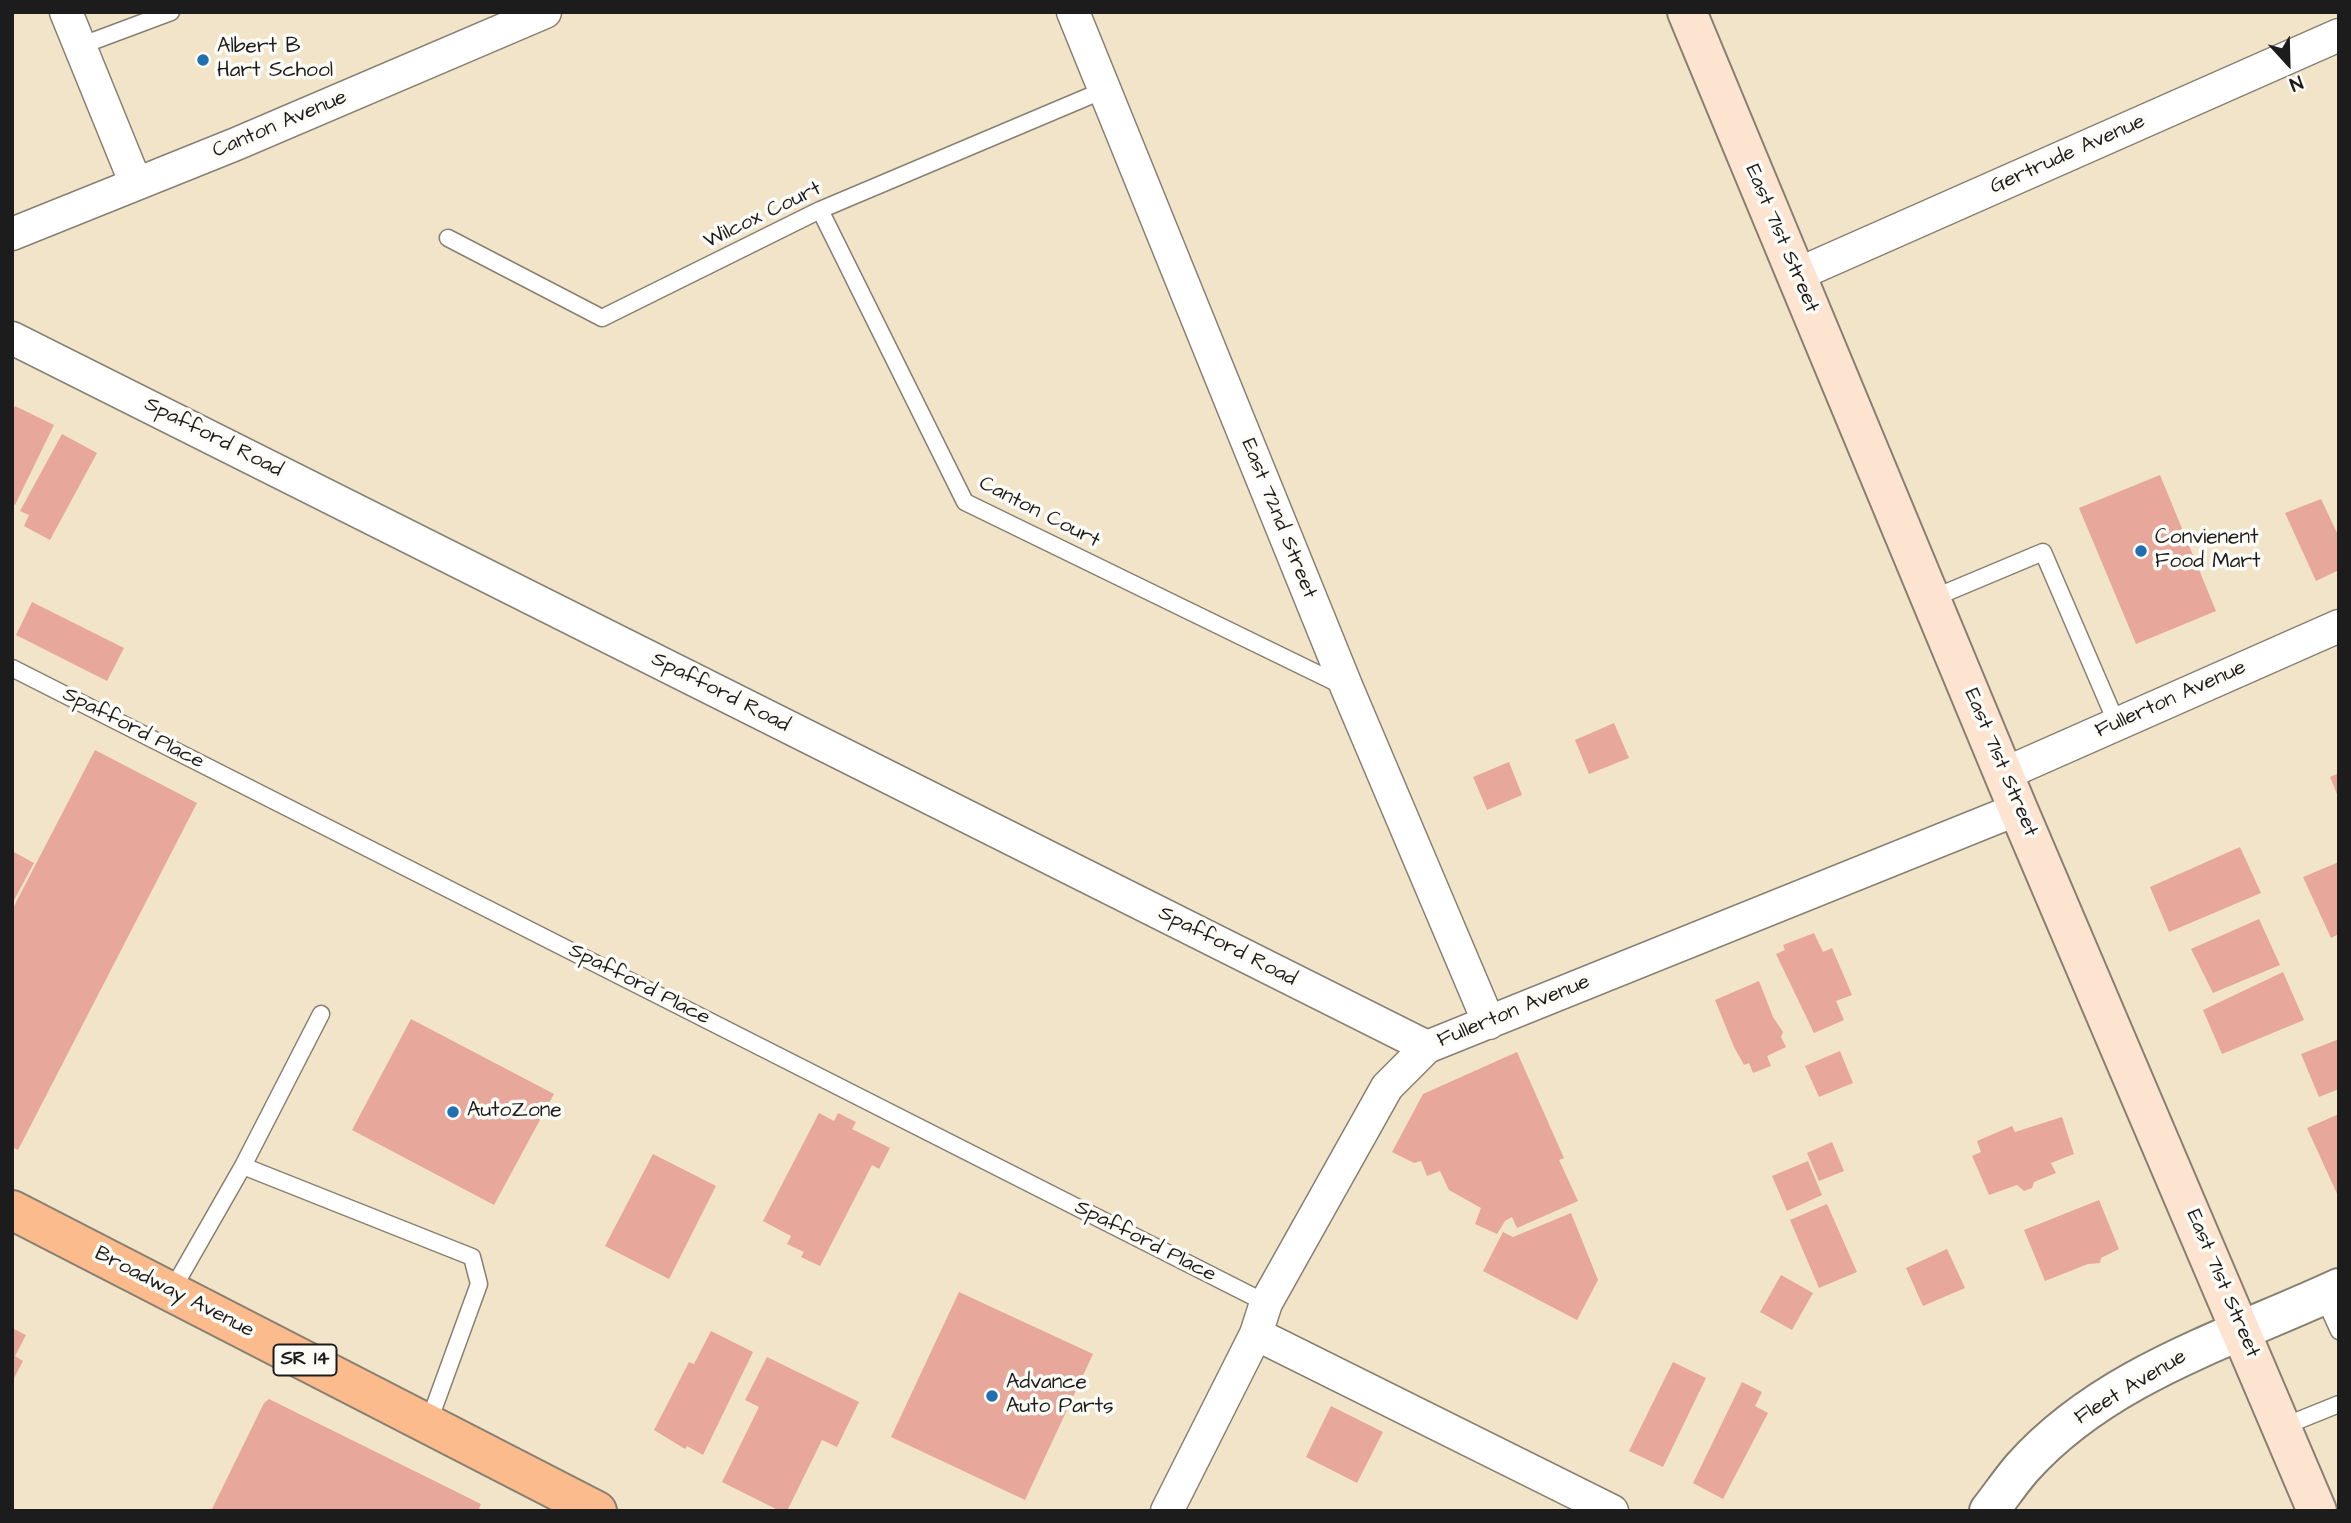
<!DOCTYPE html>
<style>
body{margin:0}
#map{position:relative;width:2351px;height:1523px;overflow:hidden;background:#f2e4c8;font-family:"Architects Daughter",sans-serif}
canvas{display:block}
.frame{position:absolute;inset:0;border:14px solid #1c1c1c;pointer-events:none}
.north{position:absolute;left:2253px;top:28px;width:70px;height:70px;-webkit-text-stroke:5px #fdfcf7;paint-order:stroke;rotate:158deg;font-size:19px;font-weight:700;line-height:28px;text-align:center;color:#1c1c1c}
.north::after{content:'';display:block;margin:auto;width:24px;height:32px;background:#1c1c1c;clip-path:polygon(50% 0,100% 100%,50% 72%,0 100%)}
</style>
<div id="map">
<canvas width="2351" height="1523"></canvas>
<div class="frame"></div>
<div class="north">N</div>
</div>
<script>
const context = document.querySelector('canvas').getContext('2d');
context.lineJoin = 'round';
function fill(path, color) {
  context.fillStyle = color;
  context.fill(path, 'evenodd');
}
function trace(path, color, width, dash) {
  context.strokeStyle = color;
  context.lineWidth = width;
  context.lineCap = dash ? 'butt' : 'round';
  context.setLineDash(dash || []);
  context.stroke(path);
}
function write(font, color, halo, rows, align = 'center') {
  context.font = font + ' "Architects Daughter",sans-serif';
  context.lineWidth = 7;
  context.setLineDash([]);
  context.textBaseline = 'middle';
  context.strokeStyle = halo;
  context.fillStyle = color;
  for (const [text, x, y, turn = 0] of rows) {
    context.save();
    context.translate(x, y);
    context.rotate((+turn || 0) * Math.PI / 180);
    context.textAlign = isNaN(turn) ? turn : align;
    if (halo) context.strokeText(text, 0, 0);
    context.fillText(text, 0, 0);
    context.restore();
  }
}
const building = new Path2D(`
 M15 406 54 425 15 505 12 503V412Z
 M62 434 97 453 50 540 24 526 29 515 20 511Z
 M2160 475 2216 611 2136 644 2079 508Z
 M2321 499 2339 537V570L2316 581 2285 513Z
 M32 602 124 648 107 681 16 635Z
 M1614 723 1629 758 1589 774 1575 740Z
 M95 750 197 803 18 1150 12 1147V910Z
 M1509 762 1522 795 1487 810 1473 777Z
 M2339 773V799L2330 777Z
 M2240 847 2261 893 2169 932 2150 887Z
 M12 851 34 863 12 904Z
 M2339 862V934L2331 938 2303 877Z
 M2259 919 2280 965 2213 993 2191 949Z
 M1814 933 1823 952 1832 948 1852 995 1836 1001 1844 1020 1814 1033 1776 954 1785 950 1783 945Z
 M2283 972 2304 1020 2222 1054 2203 1010Z
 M1759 981 1773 1017 1783 1032 1781 1037 1786 1047 1767 1056 1771 1066 1753 1073 1749 1063 1744 1065 1734 1047 1715 1000Z
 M411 1019 554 1094 494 1205 352 1130Z
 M2339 1039V1089L2319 1097 2301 1054Z
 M1840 1051 1853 1083 1819 1097 1805 1066Z
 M1517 1052 1564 1158 1559 1160 1578 1201 1517 1228 1512 1217 1505 1221 1497 1234 1475 1224 1481 1208 1449 1190 1440 1171 1427 1176 1421 1161 1414 1163 1392 1152 1423 1094Z
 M819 1113 834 1121 838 1113 856 1122 852 1129 890 1148 879 1169 872 1165 820 1266 801 1257 804 1252 787 1244 791 1236 763 1221Z
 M2339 1114V1198L2307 1128Z
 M2062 1117 2074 1154 2051 1163 2056 1173 2034 1182 2032 1188 2024 1191 2017 1185 1989 1195 1972 1156 1981 1152 1977 1141 2012 1126 2015 1132Z
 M1832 1142 1844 1171 1819 1181 1807 1153Z
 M653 1154 716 1186 669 1279 605 1246Z
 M1808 1161 1822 1195 1787 1211 1772 1176Z
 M2099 1200 2119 1249 2101 1258 2100 1263 2088 1264 2045 1281 2024 1230Z
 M1827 1204 1857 1272 1819 1288 1790 1220Z
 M1571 1213 1598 1280 1577 1320 1483 1271 1503 1232 1513 1237Z
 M1947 1249 1965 1288 1923 1306 1906 1268Z
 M1781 1275 1813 1293 1792 1330 1760 1312Z
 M959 1292 1093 1354 1025 1500 891 1437Z
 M12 1328 26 1335 15 1356 23 1361 12 1382Z
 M711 1331 753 1352 703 1455 687 1446 685 1449 654 1430 689 1362 694 1364Z
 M767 1357 859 1402 837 1447 822 1440 787 1511H780L722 1482 759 1407 745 1400Z
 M1673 1362 1706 1378 1663 1467 1629 1451Z
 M1742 1382 1762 1392 1755 1406 1768 1413 1723 1499 1693 1483Z
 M269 1399 481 1504 478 1511H211L264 1403Z
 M1331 1406 1383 1432 1357 1483 1306 1457Z`);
const service = new Path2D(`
 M80 46 171 12
 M820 210 965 502 1345 687
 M448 238 602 318 820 210 1104 90
 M1931 599 2043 552 2117 724
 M12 668 1266 1303
 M243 1166 472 1257 479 1284 428 1424
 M171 1292 243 1166 321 1014
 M2323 1296 2339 1331
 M2282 1427 2339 1404`);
const minor = new Path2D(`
 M66 12 136 184
 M1073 12 1347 688 1489 1023
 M12 234 236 144 545 12
 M1796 275 2339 35
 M12 338 1427 1047
 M2004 774 2339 626
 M1256 1334 1612 1511
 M1167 1511 1256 1334 1266 1303 1387 1087 1427 1047 2018 809`);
const tertiary = new Path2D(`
 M1989 1511C2000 1497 2010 1482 2022 1468 2105 1375 2229 1339 2339 1288`);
const secondary = new Path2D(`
 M1687 12 2018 809 2317 1511`);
const primary = new Path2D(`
 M12 1210 597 1511`);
const markers = [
 [203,60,7,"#1f6fb2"],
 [2141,551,7,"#1f6fb2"],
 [453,1112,7,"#1f6fb2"],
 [992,1396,7,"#1f6fb2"]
];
const shields = [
 [305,1360,63]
];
const shieldNames = [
 ["SR 14",305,1360]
];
const poiNames = [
 ["Albert B",217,48],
 ["Hart School",217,72],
 ["Convienent",2155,539],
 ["Food Mart",2155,563],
 ["AutoZone",467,1112],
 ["Advance",1006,1384],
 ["Auto Parts",1006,1408]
];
const streetNames = [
 ["Canton Avenue",280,125,-23],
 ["Gertrude Avenue",2068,155,-24],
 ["Wilcox Court",763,216,-26],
 ["East 71st Street",1781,239,67],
 ["Spafford Road",213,438,27],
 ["Canton Court",1039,513,27],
 ["East 72nd Street",1278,519,68],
 ["Spafford Road",720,693,27],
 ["Fullerton Avenue",2171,700,-24],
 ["Spafford Place",133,729,27],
 ["East 71st Street",2000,763,67],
 ["Spafford Road",1227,947,27],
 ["Spafford Place",639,985,27],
 ["Fullerton Avenue",1514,1012,-22],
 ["Spafford Place",1145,1242,27],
 ["East 71st Street",2222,1284,67],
 ["Broadway Avenue",174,1293,27],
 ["Fleet Avenue",2131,1388,-31]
];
fill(building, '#e8a79b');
trace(service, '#878072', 19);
trace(minor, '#878072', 35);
trace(tertiary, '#878072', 42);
trace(secondary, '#878072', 42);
trace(primary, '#878072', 42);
trace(service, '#fff', 16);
trace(minor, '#fff', 32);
trace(tertiary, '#fff', 38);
trace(secondary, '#fde4d1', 38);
trace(primary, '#fbbb8d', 38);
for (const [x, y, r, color] of markers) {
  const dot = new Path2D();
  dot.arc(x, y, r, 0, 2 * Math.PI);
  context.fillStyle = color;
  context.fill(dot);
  trace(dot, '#fdfcf7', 2.5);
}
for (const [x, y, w] of shields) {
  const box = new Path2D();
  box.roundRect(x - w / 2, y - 15.5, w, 31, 5);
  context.fillStyle = '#fdfcf7';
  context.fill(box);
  trace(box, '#1c1c1c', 2);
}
write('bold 19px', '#1c1c1c', null, shieldNames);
write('21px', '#1c1c1c', '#fdfcf7', poiNames, 'left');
write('21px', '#1c1c1c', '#fdfcf7', streetNames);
</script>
